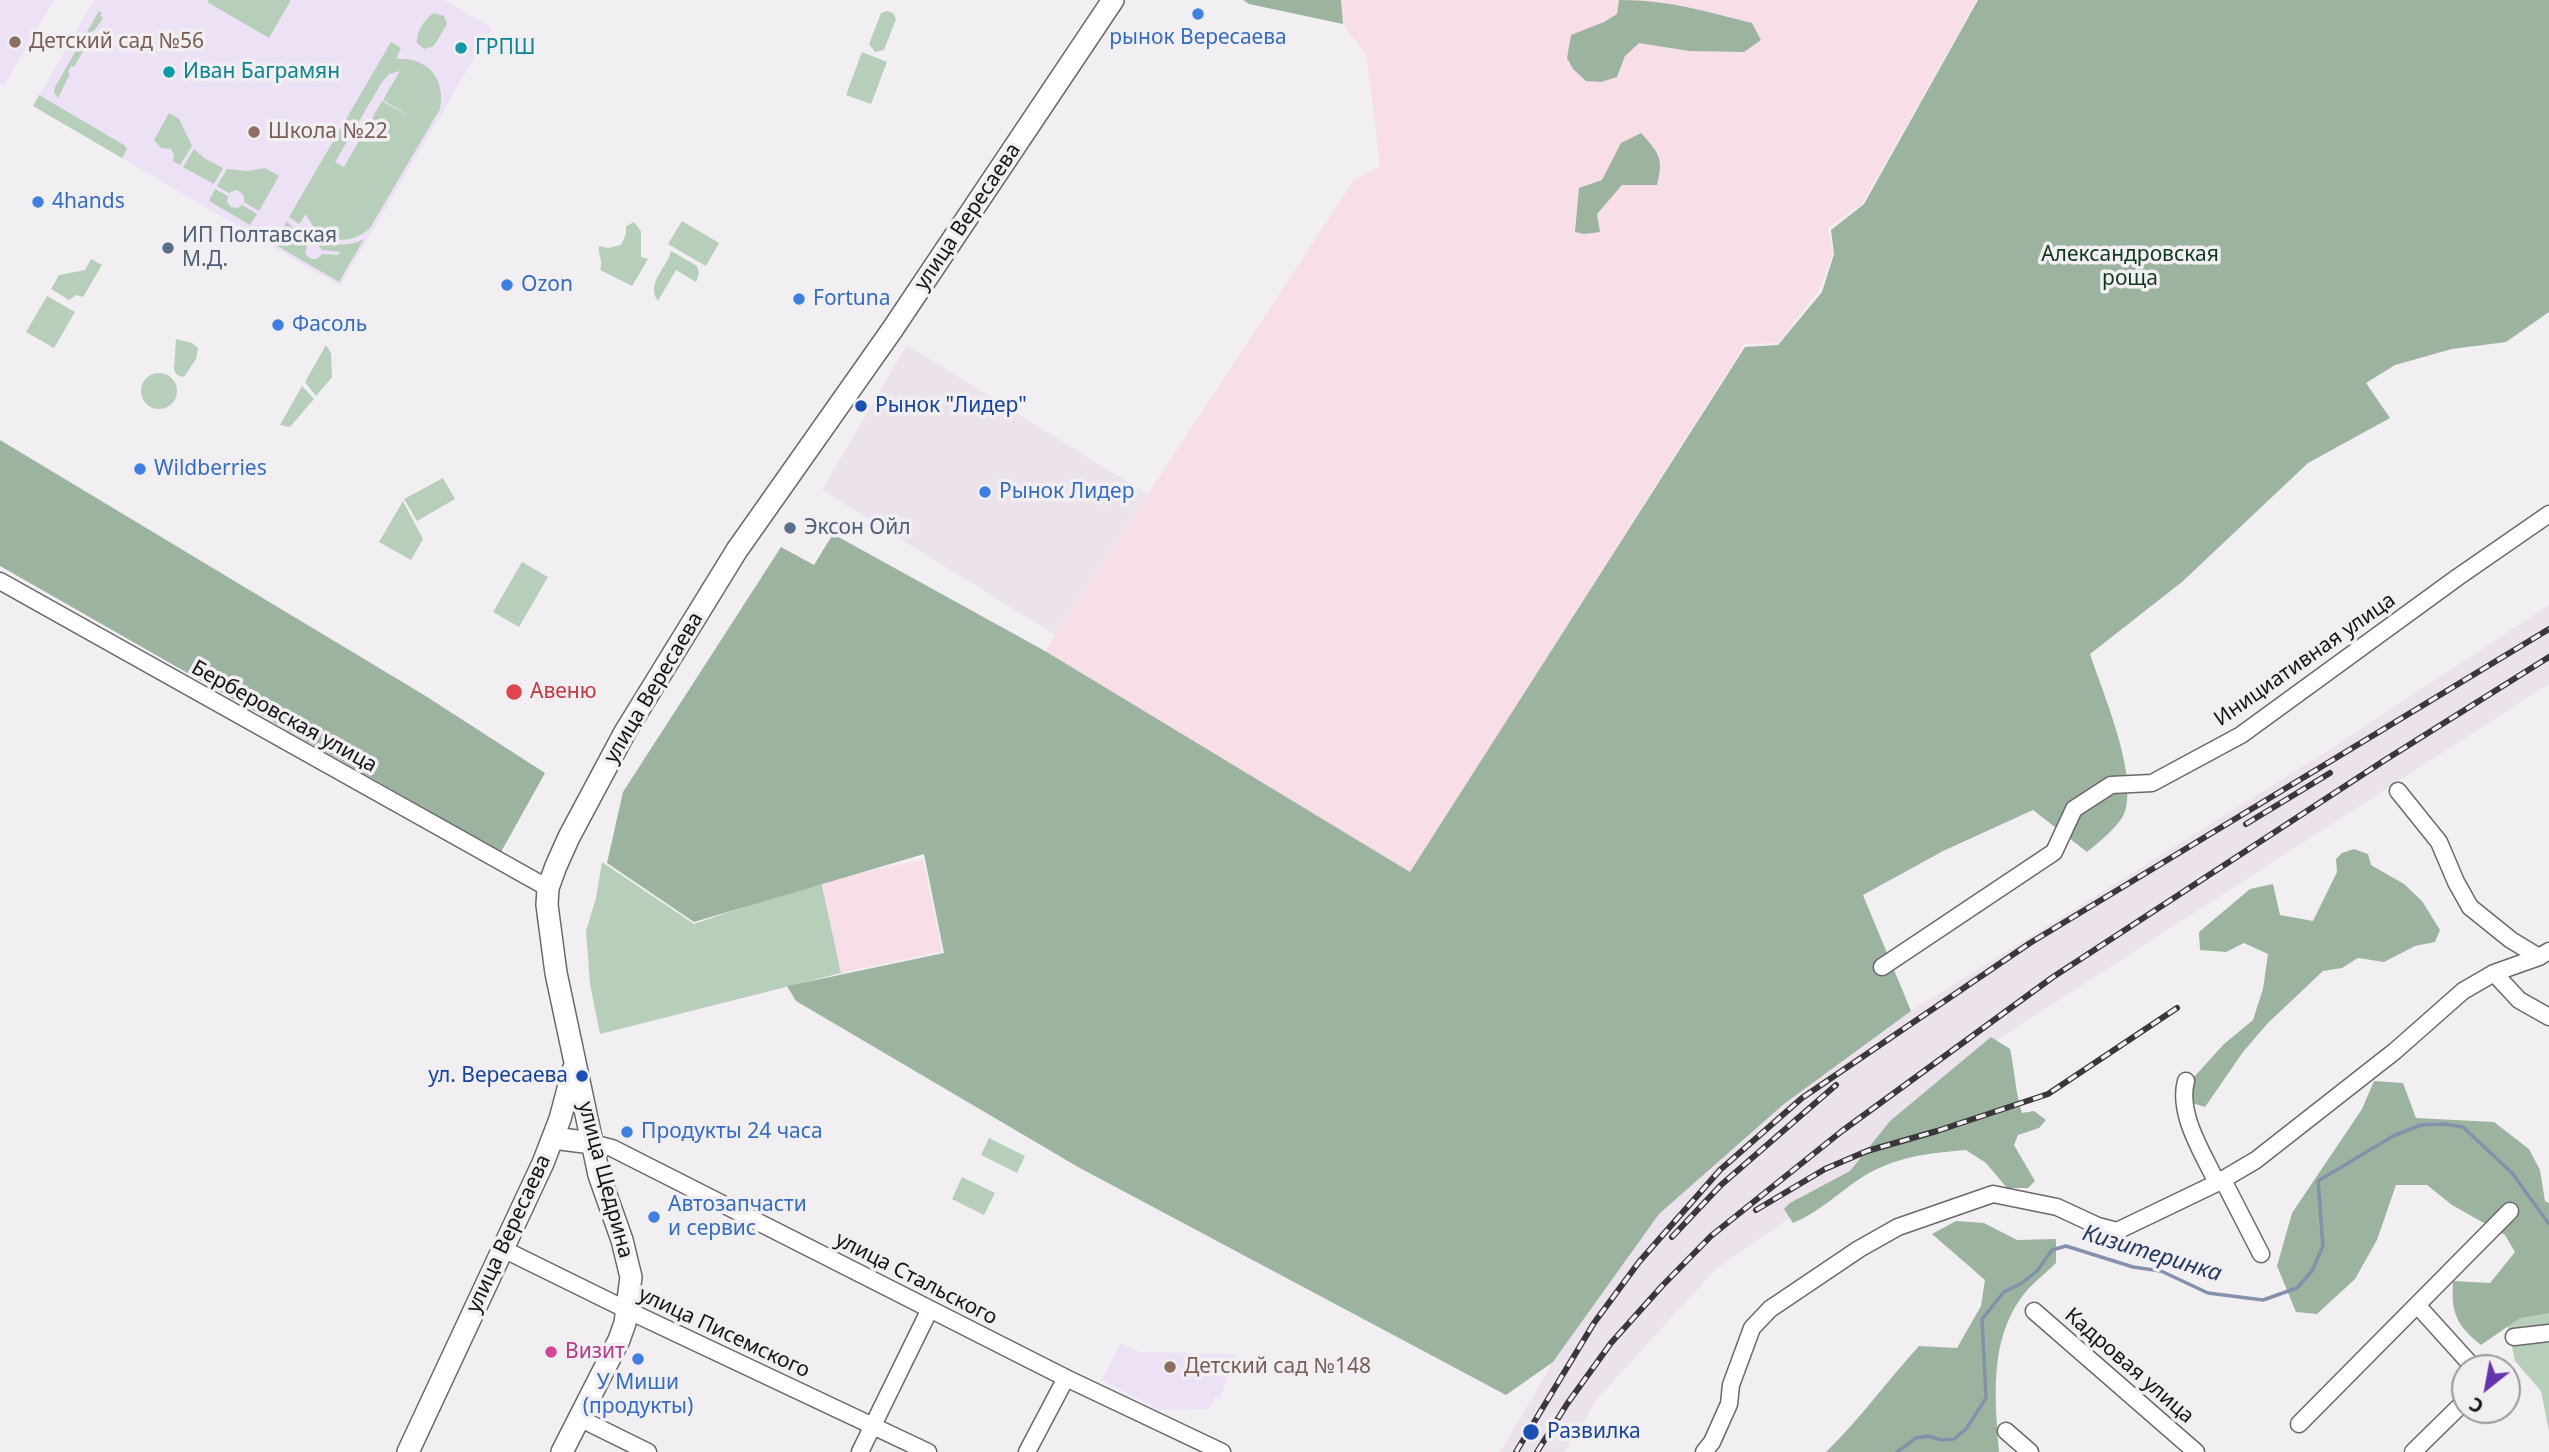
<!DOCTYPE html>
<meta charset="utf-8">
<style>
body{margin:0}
#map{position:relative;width:2549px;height:1452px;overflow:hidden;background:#f2eff3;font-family:"Noto Sans",sans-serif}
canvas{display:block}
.north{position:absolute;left:2451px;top:1354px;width:70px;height:70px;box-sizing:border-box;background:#f2eff3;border:2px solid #9a979b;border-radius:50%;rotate:211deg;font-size:19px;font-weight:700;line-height:28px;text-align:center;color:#161416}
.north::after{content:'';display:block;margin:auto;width:24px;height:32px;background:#6434ac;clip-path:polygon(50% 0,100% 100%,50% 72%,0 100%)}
</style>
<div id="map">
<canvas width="2549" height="1452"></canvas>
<div class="north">С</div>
</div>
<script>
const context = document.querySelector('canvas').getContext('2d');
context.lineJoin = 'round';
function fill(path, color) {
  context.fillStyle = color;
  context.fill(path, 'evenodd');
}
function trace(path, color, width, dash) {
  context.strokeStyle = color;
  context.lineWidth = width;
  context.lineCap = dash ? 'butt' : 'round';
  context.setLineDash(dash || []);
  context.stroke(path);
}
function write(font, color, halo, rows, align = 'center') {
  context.font = font + ' "Noto Sans",sans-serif';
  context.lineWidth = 7;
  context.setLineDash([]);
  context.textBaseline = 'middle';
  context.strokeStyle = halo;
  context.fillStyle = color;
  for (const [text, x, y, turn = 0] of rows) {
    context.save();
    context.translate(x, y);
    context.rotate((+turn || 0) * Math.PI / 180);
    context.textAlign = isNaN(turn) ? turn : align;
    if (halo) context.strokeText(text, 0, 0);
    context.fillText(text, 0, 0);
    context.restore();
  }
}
const built = new Path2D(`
 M907 345 1147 494 1055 635 822 490Z
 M2549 605V684L1966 1060 1859 1170 1716 1269 1598 1398 1565 1452H1500L1553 1362 1659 1214 1784 1104 1911 1011 2321 755Z`);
const industrial = new Path2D(`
 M1341 0H1977L1862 204 1828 228 1833 254 1819 290 1778 343 1745 344 1410 873 1045 651 1354 180 1380 166 1367 57 1343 24Z
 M923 860 942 951 841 973 821 881Z`);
const education = new Path2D(`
 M0 0H54L4 86 0 84Z
 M94 0H444L492 28 340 286 33 106Z
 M1120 1343 1140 1352 1236 1354 1220 1399 1215 1397 1209 1409 1159 1410 1102 1380Z`);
const green = new Path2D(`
 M209 0H291L269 38 207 2Z
 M99 11 102 13 100 16 103 18 94 31H92L88 37 90 39 74 67 71 66 68 72 70 74 58 98 54 92 55 87Z
 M887 11 893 13 896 19 884 50 875 52 869 44 881 13Z
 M434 13 444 16 447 24 434 46 424 49 417 43C416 33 425 18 434 13Z
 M391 42 401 48 396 59C427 57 446 78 440 109L370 228C348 249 317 240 306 214L299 224 289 217ZM400 71 383 100 419 122 382 101 344 167 335 162 382 82 389 74Z
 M862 52 887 62 871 104 846 95Z
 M39 95 124 145 127 149 122 158 33 106Z
 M169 113 179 119 192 146 180 165 173 161 174 155 171 149 161 148 154 140Z
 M194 149 204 158 223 168 214 184 183 167Z
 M265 168 279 176 259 211 244 202C245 196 242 192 236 190L229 193 217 186 227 169 247 171Z
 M215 189 228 196 227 202 231 207 238 208 242 205 257 214 250 225 209 201Z
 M287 221 307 245 305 254 311 259H317L322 254 338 255 340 252 322 250 317 244 309 243 298 226C320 239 339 252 364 239L339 282 274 244Z
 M682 221 719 243 706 266 668 244Z
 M634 222 641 231V257L648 259 632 286 600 270C604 260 597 254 599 246L608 248 621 245 626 234V226Z
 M671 251 697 266 699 273 696 282 676 270 658 301C645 284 667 268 671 251Z
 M91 259 102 265 83 297 76 295 69 300 51 289 59 275 85 270Z
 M47 296 75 312 54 348 26 332Z
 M176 339 192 343 198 348 196 359 184 377 177 375 174 370Z
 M326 345 331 353 332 377 316 396 305 382Z
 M141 391a18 18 0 1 1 36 0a18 18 0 1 1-36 0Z
 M302 386 314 399 290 427 280 425Z
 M443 478 455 499 417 521 404 499Z
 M403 501 423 539 411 560 379 542Z
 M522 562 548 577 519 627 493 612Z
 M602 862 694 924 821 881 841 973 600 1034 590 984 586 931 596 898Z
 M989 1138 1025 1156 1017 1173 981 1155Z
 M962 1177 995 1193 984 1215 952 1199Z
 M2549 1278V1431L2541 1391 2515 1361 2505 1314Z`);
const forest = new Path2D(`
 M1243 0H1341L1343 24 1249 4Z
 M1619 0C1670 0 1703 11 1752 23L1761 40 1744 52 1689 51 1639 43 1625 56 1617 77 1601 82 1586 81 1573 69 1567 58 1571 35 1604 22 1617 14Z
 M1978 0H2549V312L2506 342 2452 349 2395 365 2366 383 2390 418 2308 463 2182 582 2090 654C2103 694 2135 766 2126 808 2123 824 2099 842 2087 852L2033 810 1943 851 1863 895 1911 1011 1784 1104 1659 1214 1553 1362 1506 1395 1078 1167 796 1001 787 986 944 953 924 854 694 922 607 863 623 792 781 547 814 565 833 534 1045 651 1410 872 1745 347 1778 345 1822 292 1834 254 1831 230 1864 204Z
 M1641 133C1659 153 1664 159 1657 185H1622L1597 214 1600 232 1584 234 1575 232 1579 188 1602 180 1621 143Z
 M0 440 424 695 545 773 501 852 0 566Z
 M2354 849 2368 854 2371 865 2404 884 2422 901 2440 930 2435 942 2415 946 2384 962 2358 958 2342 968 2323 971 2267 1024 2243 1052 2205 1107 2189 1102 2193 1078 2224 1044 2253 1020 2263 989 2268 954 2244 943 2226 952 2200 950 2199 932 2250 889 2273 884 2280 915 2313 921 2337 872 2336 859 2342 853Z
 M1991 1037 2010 1049C2015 1071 2015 1091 2022 1113L2034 1111 2046 1120 2039 1128 2018 1135 2014 1145 2035 1181 2028 1188H2007L1986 1163 1966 1150C1929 1153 1893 1157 1861 1178 1838 1193 1818 1213 1793 1223L1784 1209 1790 1203 1850 1171 1890 1121Z
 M2374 1081 2403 1083 2416 1118 2494 1122 2529 1149 2540 1170 2545 1201 2549 1203V1313L2520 1318 2481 1345C2456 1325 2451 1313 2453 1281L2490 1283 2515 1252 2505 1235 2452 1205 2427 1185H2396L2377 1240 2355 1279 2317 1314 2296 1312 2277 1266 2292 1213 2362 1109Z
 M1956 1221 1984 1223 2017 1240 2056 1239V1263C2045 1274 2030 1285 2021 1298 1989 1342 1995 1401 1999 1452H1826C1860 1419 1887 1381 1919 1346L1957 1348 1981 1306 1985 1280 1932 1234Z`);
const stream = new Path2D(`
 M1897 1452 1916 1438 1928 1436 1942 1440 1954 1439 1966 1429 1986 1398 1982 1319 2004 1292 2022 1283 2037 1271 2052 1250 2066 1246 2133 1267 2161 1271 2208 1293 2263 1300 2297 1288 2312 1271 2323 1246 2318 1181 2393 1136 2421 1125 2445 1124 2463 1127 2512 1173 2549 1224`);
const minor = new Path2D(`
 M0 581 548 888
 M2398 791 2439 842 2456 882 2470 907 2511 940 2539 957
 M1882 967 2054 852 2074 809 2111 785 2152 783 2241 735 2458 577 2549 514
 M2494 973 2519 1000 2549 1017
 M2186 1081C2177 1114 2203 1153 2217 1183
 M592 1143 612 1148 1066 1378 1222 1452
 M2223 1180 2261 1254
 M503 1249 627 1310 928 1452
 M2417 1305 2474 1368
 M2034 1311 2196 1452
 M2514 1337 2549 1333
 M579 1418 648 1452
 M2299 1424 2510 1211
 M2006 1431 2030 1452
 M860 1452 930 1309
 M1027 1452 1066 1378
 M1704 1452 1712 1442 1729 1404 1731 1385 1752 1328 1770 1309 1859 1249 1898 1227 1993 1194 2057 1207 2098 1226 2117 1231 2217 1183 2256 1160 2395 1051 2463 991 2494 973 2539 957 2549 951
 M2413 1452 2465 1401`);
const major = new Path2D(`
 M553 1138 592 1143
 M408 1452 543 1163 560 1119 573 1070
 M562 1452 619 1340 625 1323 631 1277 622 1240 599 1175 556 973 547 905 548 888 556 866 569 837 625 732 737 550 892 330 1113 0`);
const rail = new Path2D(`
 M2246 824 2330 773
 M1756 1210 1825 1169 1867 1151 1937 1131 2048 1094 2177 1008
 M1672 1237 1721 1185 1836 1085
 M1516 1452 1594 1323 1639 1262 1720 1170 1802 1098 2030 943 2549 629
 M1537 1452 1567 1404 1611 1343 1662 1286 1711 1236 1842 1131 2053 977 2385 760 2549 657`);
const markers = [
 [1198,14,7,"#3f7fe0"],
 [15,42,7,"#8d6e63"],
 [461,48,7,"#0f9aa8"],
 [169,72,7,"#0f9aa8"],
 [254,132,7,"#8d6e63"],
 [38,202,7,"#3f7fe0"],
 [168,248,7,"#5c6f8a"],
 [507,285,7,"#3f7fe0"],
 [799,299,7,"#3f7fe0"],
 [278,325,7,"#3f7fe0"],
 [861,406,7,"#1a4fb4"],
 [140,469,7,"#3f7fe0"],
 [985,492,7,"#3f7fe0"],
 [790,528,7,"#5c6f8a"],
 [514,692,9,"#e0444e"],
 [582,1076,7,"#1a4fb4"],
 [627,1132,7,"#3f7fe0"],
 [654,1217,7,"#3f7fe0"],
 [551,1352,7,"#d1479c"],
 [638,1359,7,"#3f7fe0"],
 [1170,1367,7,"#8d6e63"],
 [1531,1432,9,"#1a4fb4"]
];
const shopNames = [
 ["рынок Вересаева",1198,38,"center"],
 ["4hands",52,202],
 ["Ozon",521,285],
 ["Fortuna",813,299],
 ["Фасоль",292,325],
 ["Wildberries",154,469],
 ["Рынок Лидер",999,492],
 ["Продукты 24 часа",641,1132],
 ["Автозапчасти",668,1205],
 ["и сервис",668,1229],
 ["У Миши",638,1383,"center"],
 ["(продукты)",638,1407,"center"]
];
const educationNames = [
 ["Детский сад №56",29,42],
 ["Школа №22",268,132],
 ["Детский сад №148",1184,1367]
];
const cultureNames = [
 ["ГРПШ",475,48],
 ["Иван Баграмян",183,72]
];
const streetNames = [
 ["улица Вересаева",968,217,-56],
 ["Инициативная улица",2305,660,-35],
 ["улица Вересаева",654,688,-59],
 ["Берберовская улица",284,717,29],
 ["улица Щедрина",605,1180,75],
 ["улица Вересаева",509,1234,-65],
 ["улица Стальского",916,1279,27],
 ["улица Писемского",724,1333,25],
 ["Кадровая улица",2129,1366,41]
];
const serviceNames = [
 ["ИП Полтавская",182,236],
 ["М.Д.",182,260],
 ["Эксон Ойл",804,528]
];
const parkNames = [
 ["Александровская",2130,255],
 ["роща",2130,279]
];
const transitNames = [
 ["Рынок \"Лидер\"",875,406],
 ["ул. Вересаева",568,1076,"right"],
 ["Развилка",1547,1432]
];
const healthNames = [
 ["Авеню",530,692]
];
const hotelNames = [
 ["Визит",565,1352]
];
const waterNames = [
 ["Кизитеринка",2152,1254,17]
];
fill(built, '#ebe2ec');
fill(industrial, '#f8dee7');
fill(education, '#ece1f5');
fill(green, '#b7ceba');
fill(forest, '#9cb49f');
trace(stream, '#8392aa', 3.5);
trace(minor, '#6b686c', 19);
trace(major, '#6b686c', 24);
trace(minor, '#fff', 16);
trace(major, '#fff', 21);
trace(rail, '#393739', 6);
trace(rail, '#f2eff3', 3.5, [10]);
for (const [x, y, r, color] of markers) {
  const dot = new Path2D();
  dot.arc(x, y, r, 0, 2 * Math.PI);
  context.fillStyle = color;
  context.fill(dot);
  trace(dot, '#f2eff3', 2.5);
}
write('21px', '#366cbe', '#f2eff3', shopNames, 'left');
write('21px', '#785e54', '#f2eff3', educationNames, 'left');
write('21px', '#0d838f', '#f2eff3', cultureNames, 'left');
write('21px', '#161416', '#f2eff3', streetNames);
write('21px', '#4e5e75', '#f2eff3', serviceNames, 'left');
write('21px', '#10391b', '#f2eff3', parkNames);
write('21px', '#164399', '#f2eff3', transitNames, 'left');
write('21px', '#be3a42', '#f2eff3', healthNames, 'left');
write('21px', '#b23c85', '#f2eff3', hotelNames, 'left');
write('italic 23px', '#24395e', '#f2eff3', waterNames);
</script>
